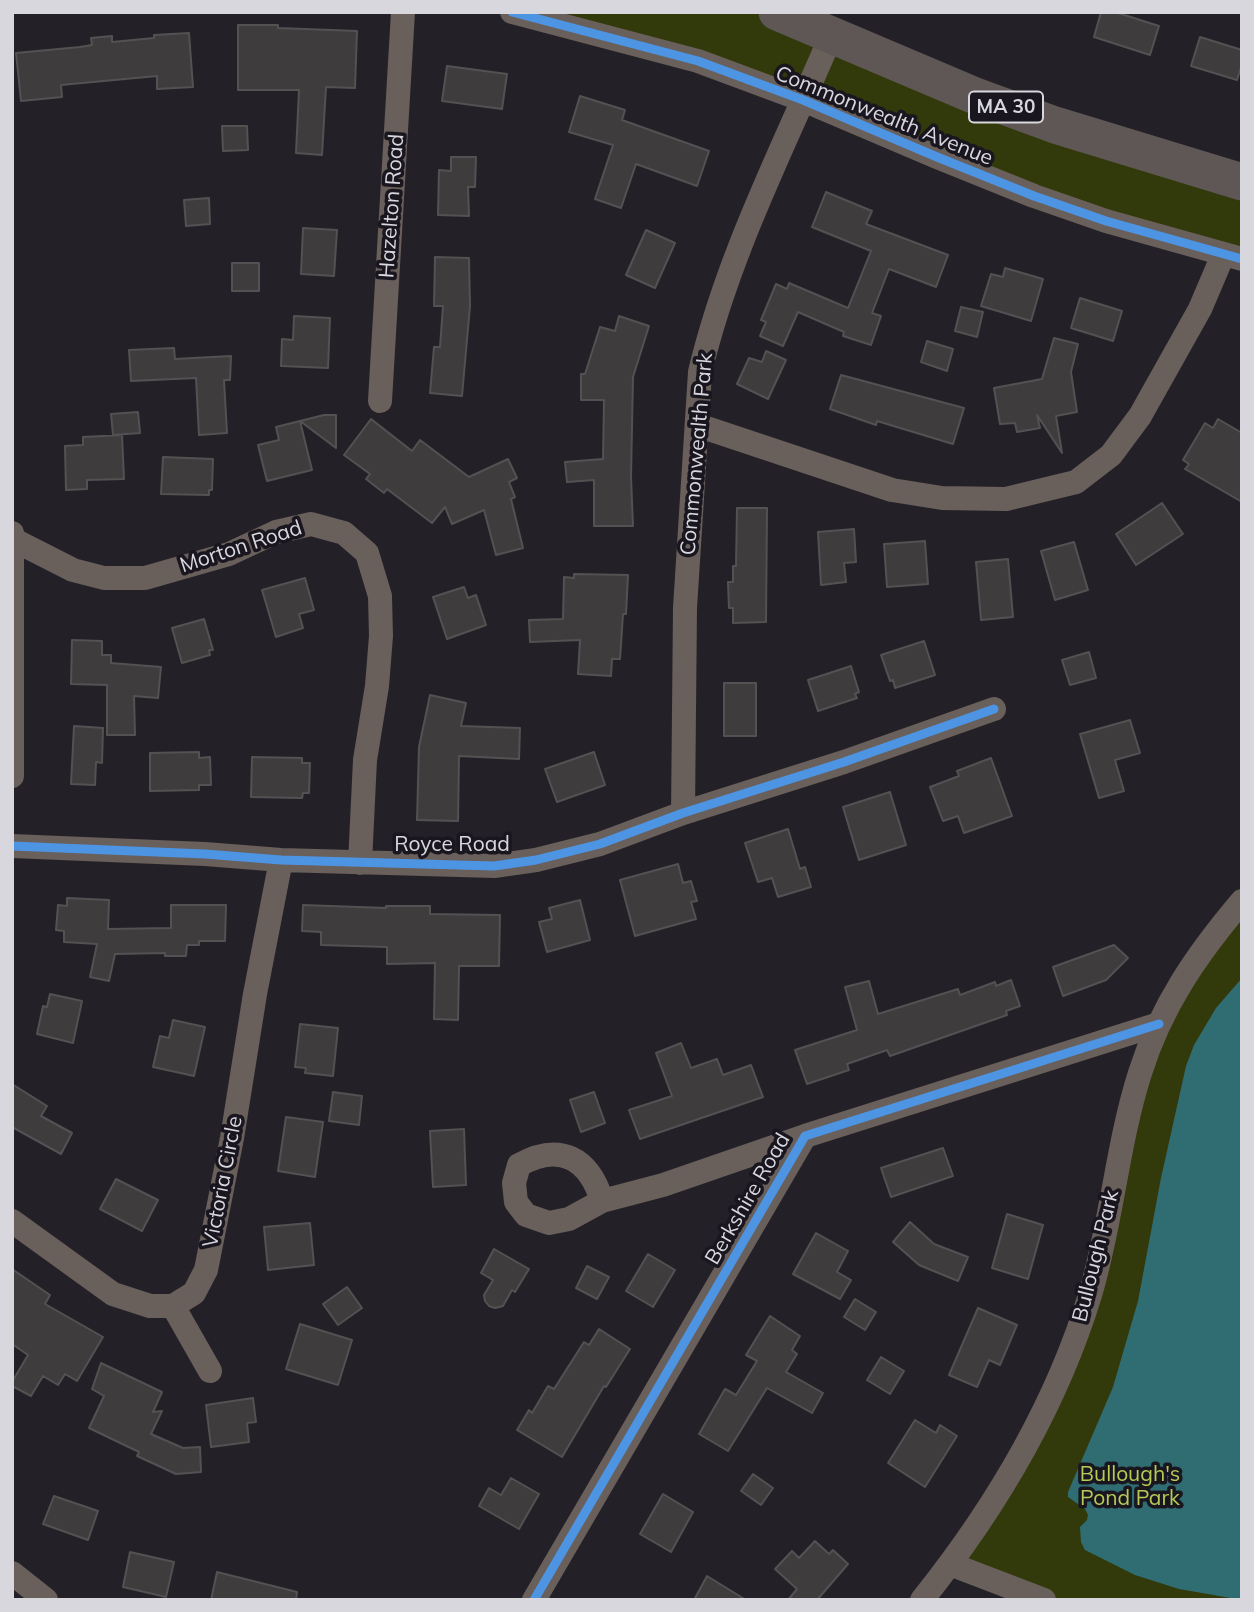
<!DOCTYPE html>
<style>
body{margin:0}
#map{position:relative;width:1254px;height:1612px;overflow:hidden;background:#232127;font-family:Mulish,sans-serif}
canvas{display:block}
.frame{position:absolute;inset:0;border:14px solid #d9d7de;pointer-events:none}
</style>
<div id="map">
<canvas width="1254" height="1612"></canvas>
<div class="frame"></div>
</div>
<script>
const context = document.querySelector('canvas').getContext('2d');
context.lineJoin = 'round';
function fill(path, color) {
  context.fillStyle = color;
  context.fill(path, 'evenodd');
}
function trace(path, color, width, dash) {
  context.strokeStyle = color;
  context.lineWidth = width;
  context.lineCap = dash ? 'butt' : 'round';
  context.setLineDash(dash || []);
  context.stroke(path);
}
function write(font, color, halo, rows, align = 'center') {
  context.font = font + ' Mulish,sans-serif';
  context.lineWidth = 7;
  context.setLineDash([]);
  context.textBaseline = 'middle';
  context.strokeStyle = halo;
  context.fillStyle = color;
  for (const [text, x, y, turn = 0] of rows) {
    context.save();
    context.translate(x, y);
    context.rotate((+turn || 0) * Math.PI / 180);
    context.textAlign = isNaN(turn) ? turn : align;
    if (halo) context.strokeText(text, 0, 0);
    context.fillText(text, 0, 0);
    context.restore();
  }
}
const green = new Path2D(`
 M512 12H777L1242 182V259L803 100Z
 M1242 901V1600H1044L950 1564 1051 1392 1141 1068Z`);
const water = new Path2D(`
 M1242 978V1600L1179 1589 1135 1575 1085 1550 1081 1542 1080 1527 1087 1520 1088 1515 1085 1509 1068 1497V1492L1113 1387 1138 1301 1161 1178 1186 1066 1194 1045 1216 1008Z`);
const building = new Path2D(`
 M1101 12H1115L1159 26 1150 55 1094 37Z
 M238 25H278V28L357 31 355 88 326 87 322 155 296 153 299 90H238Z
 M189 33 193 87 157 89V76L61 85 62 97 21 101 16 53 80 47 92 45 91 38 112 36V42L154 38V35Z
 M1200 37 1242 50V64L1237 80 1191 66Z
 M447 66 507 74 502 109 442 101Z
 M580 96 625 110 622 120 709 151 697 186 636 164 621 208 595 199 613 145 569 132Z
 M222 126H247L248 150 223 151Z
 M451 157H476L475 187H468L469 216 438 215 439 170 451 171Z
 M826 192 872 211 866 224 948 255 936 287 889 269 872 313 881 316 871 345 843 336 844 332 798 312 783 346 760 336 766 322 761 320 776 284 787 289 789 283 848 308 871 251 812 227Z
 M209 198 210 224 186 226 184 200Z
 M303 228 337 230 334 276 301 274Z
 M646 230 675 243 655 288 626 275Z
 M435 257 469 258 470 306 462 396 430 393 434 347H440L443 306H434Z
 M232 263H259V291H232Z
 M1005 268 1043 279 1031 321 981 306 991 274 1003 277Z
 M1080 298 1122 311 1113 341 1071 328Z
 M961 307 983 312 977 337 955 331Z
 M294 316 330 318 328 368 281 366 282 339 293 340Z
 M619 316 649 326 633 377 631 477 633 526H594V480L567 482 565 462 603 459 604 400H581V374H585L600 327 615 331Z
 M1054 338 1078 344 1071 372 1077 412 1056 416 1062 453 1037 415 1040 428 1017 432 1015 423 1000 424 994 388 1042 379Z
 M927 341 953 349 947 371 921 362Z
 M174 348 175 359 231 356 230 380H224L227 433 199 435 196 378 131 381 129 350Z
 M766 351 786 360 768 399 737 384 749 358 762 362Z
 M841 375 964 408 953 444 877 421 876 425 830 409Z
 M138 412 140 433 113 435 111 414Z
 M324 415H336V448L300 421 312 470 267 481 258 445 279 440 276 427Z
 M371 419 412 451 420 440 469 477 508 459 517 478 509 482 515 497 511 499 523 548 496 555 484 510 452 524 445 507 432 523 387 489 384 493 366 479 370 474 344 455Z
 M1218 419 1242 433V502L1185 469 1189 464 1183 460 1205 423 1213 428Z
 M122 435 124 479 87 480V489L66 490 65 446 83 445V437Z
 M163 457 213 459 212 490H209V495L161 494Z
 M1162 503 1183 534 1136 565 1116 534Z
 M737 508H767L766 622 733 623V608H729L728 582H733V566H736Z
 M854 529 856 562 844 563 846 582 821 585 818 532Z
 M925 541 928 584 887 587 884 544Z
 M1074 542 1088 590 1055 600 1041 551Z
 M1008 559 1013 617 981 620 976 562Z
 M574 574 628 575 626 614H623L620 659H612L611 676 578 674 580 640 530 642 529 620 563 619 564 577 574 578Z
 M305 578 314 610 299 614 303 628 276 637 262 590Z
 M464 587 468 598 476 595 486 625 447 639 433 597Z
 M204 619 213 650H209L210 655 182 663 172 628Z
 M72 640 102 641V655H111V663L161 667 158 698 134 696 135 735H107V685L71 684Z
 M924 641 935 675 895 688 893 680 890 681 881 655Z
 M1089 652 1096 678 1070 685 1062 660Z
 M851 666 859 692 855 694 857 698 818 711 808 680Z
 M724 683H756V736H724Z
 M430 695 466 703 461 726 520 728 519 759 459 756 458 821 417 820 419 747Z
 M1130 720 1140 753 1115 760 1124 791 1099 798 1080 734Z
 M74 726 103 728 102 763 96 762 95 785 71 784Z
 M199 752V758L210 757 211 785H199V790L150 791V753Z
 M594 752 605 785 557 802 545 769Z
 M252 757 302 758V763H310L309 793H303L302 798 251 797Z
 M991 758 1012 816 964 833 958 816 943 821 930 787 959 776 957 771Z
 M890 792 906 845 859 860 843 807Z
 M788 829 800 869 805 867 811 887 778 897 772 878 758 882 745 843Z
 M678 864 683 883 691 881 697 901 691 902 696 919 635 936 620 880Z
 M67 898 109 900 108 929 171 928V905H226L225 941H199V945H187L186 956H165V953L115 954 109 981 90 977 97 944 64 942V931L56 930 58 905 67 906Z
 M580 900 590 940 547 952 539 922 552 919 549 908Z
 M303 905 386 908V906H430V914L500 915 499 966H459L458 1020 434 1019 435 963 387 964V947L321 945V932L302 931Z
 M1114 945 1128 958 1106 980 1063 996 1053 967Z
 M1011 980 1020 1006 1006 1011 1007 1015 890 1056 887 1050 847 1064 849 1070 807 1084 795 1050 857 1030 845 987 869 981 878 1014 958 989 960 995 995 982 996 986Z
 M50 994 82 1001 73 1043 37 1034 43 1006 47 1007Z
 M173 1020 205 1027 194 1076 153 1067 160 1036 169 1038Z
 M300 1024 338 1028 333 1076 305 1073 306 1068 295 1067Z
 M681 1043 691 1068 717 1059 723 1075 751 1065 763 1097 640 1139 629 1110 672 1096 656 1053Z
 M12 1084 47 1106 41 1116 72 1133 61 1154 12 1127Z
 M333 1092 362 1096 359 1125 329 1121Z
 M594 1092 605 1123 581 1132 570 1100Z
 M286 1117 323 1122 315 1177 278 1171Z
 M464 1129 466 1185 433 1187 430 1131Z
 M943 1148 953 1176 891 1197 881 1168Z
 M116 1179 158 1200 142 1231 100 1209Z
 M1007 1214 1043 1225 1028 1279 992 1268Z
 M910 1222 934 1244 968 1257 958 1281 919 1265 893 1242Z
 M310 1223 314 1265 268 1270 264 1227Z
 M816 1233 848 1251 837 1272 851 1280 840 1299 793 1274Z
 M494 1249 529 1269 515 1292 512 1290 503 1306 495 1308 489 1306 485 1301 484 1295 493 1280 481 1273Z
 M648 1254 675 1270 653 1307 626 1291Z
 M587 1266 609 1277 597 1299 576 1288Z
 M12 1269 50 1295 45 1304 103 1337 77 1381 65 1374 58 1385 43 1376 31 1396 12 1386V1382L28 1355 12 1344Z
 M347 1287 362 1308 338 1325 323 1304Z
 M855 1299 876 1312 865 1330 844 1317Z
 M978 1308 1017 1325 1000 1365 989 1360 977 1387 949 1375Z
 M770 1316 800 1336 792 1350 797 1354 786 1372 823 1393 812 1413 767 1388 728 1451 699 1434 725 1389 736 1395 757 1361 746 1355Z
 M300 1324 352 1340 338 1385 286 1369Z
 M599 1329 630 1349 606 1387 604 1386 562 1457 517 1430 529 1410 532 1413 548 1386 554 1389 584 1342 589 1345Z
 M881 1357 904 1371 890 1394 867 1380Z
 M101 1363 162 1392 153 1412 162 1411 151 1434 183 1448 200 1447 201 1472 176 1474 137 1456 139 1452 89 1428 104 1396 92 1389Z
 M253 1398 256 1422 247 1423 249 1442 211 1447 206 1405Z
 M915 1420 936 1433 940 1425 957 1436 925 1487 888 1463Z
 M753 1474 773 1488 761 1505 741 1491Z
 M511 1478 539 1494 519 1529 479 1506 489 1488 501 1495Z
 M663 1494 693 1512 671 1552 640 1534Z
 M54 1496 98 1511 88 1540 43 1524Z
 M815 1541 829 1554 833 1550 848 1564 817 1600H788L797 1589 775 1569 792 1551 799 1558Z
 M130 1552 174 1562 166 1597 123 1587Z
 M217 1572 297 1592 296 1600H211Z
 M707 1576 746 1600H694Z`);
const street = new Path2D(`
 M512 12 698 61 803 100 937 157 1034 196 1106 221 1242 259
 M380 401 403 12
 M697 425 892 490 942 498 1006 499 1076 482 1111 455 1140 416 1200 309 1223 255
 M12 533V776
 M12 539 73 570 104 578H145L229 554 276 532 311 524 344 533 367 553 380 596 381 636 377 686 365 760 360 863
 M683 813 685 608 700 372C728 254 784 147 831 36
 M12 846 205 854 281 860 494 866 536 860 600 844 683 813 844 762 994 709
 M602 1201C589 1158 560 1142 519 1165L514 1183 516 1202 526 1215 549 1223 569 1219 602 1201 663 1185 805 1136
 M12 1221 113 1294 150 1306H173L194 1293 206 1270 232 1138 255 994 281 860
 M173 1306 210 1371
 M950 1564 1044 1600
 M12 1573 46 1600
 M534 1600 805 1136 1159 1024
 M922 1600C994 1510 1056 1406 1090 1295 1112 1222 1117 1145 1140 1073 1161 1006 1197 954 1242 901`);
const primary = new Path2D(`
 M777 12 973 95 1055 125 1242 182`);
const cycleway = new Path2D(`
 M512 12 698 61 803 100 937 157 1034 196 1106 221 1242 259
 M12 846 205 854 281 860 494 866 536 860 600 844 683 813 844 762 994 709
 M534 1600 805 1136 1159 1024`);
const shields = [
 [1006,107,74]
];
const shieldNames = [
 ["MA 30",1006,107]
];
const streetNames = [
 ["Commonwealth Avenue",884,116,22],
 ["Hazelton Road",392,206,-86],
 ["Commonwealth Park",697,454,-85],
 ["Morton Road",241,547,-18],
 ["Royce Road",452,845],
 ["Victoria Circle",223,1182,-79],
 ["Berkshire Road",748,1199,-60],
 ["Bullough Park",1096,1256,-76]
];
const parkNames = [
 ["Bullough's",1130,1475],
 ["Pond Park",1130,1499]
];
fill(green, '#32390a');
fill(water, '#306d73');
fill(building, '#3f3c3e');
trace(building, '#545152', 2);
trace(street, '#695f5b', 24);
trace(primary, '#5f5755', 37);
trace(cycleway, '#4d94e3', 9);
for (const [x, y, w] of shields) {
  const box = new Path2D();
  box.roundRect(x - w / 2, y - 15.5, w, 31, 5);
  context.fillStyle = '#19161f';
  context.fill(box);
  trace(box, '#d9d7de', 2);
}
write('bold 19px', '#d9d7de', null, shieldNames);
write('21px', '#d9d7de', '#19161f', streetNames);
write('21px', '#b5ca57', '#19161f', parkNames);
</script>
